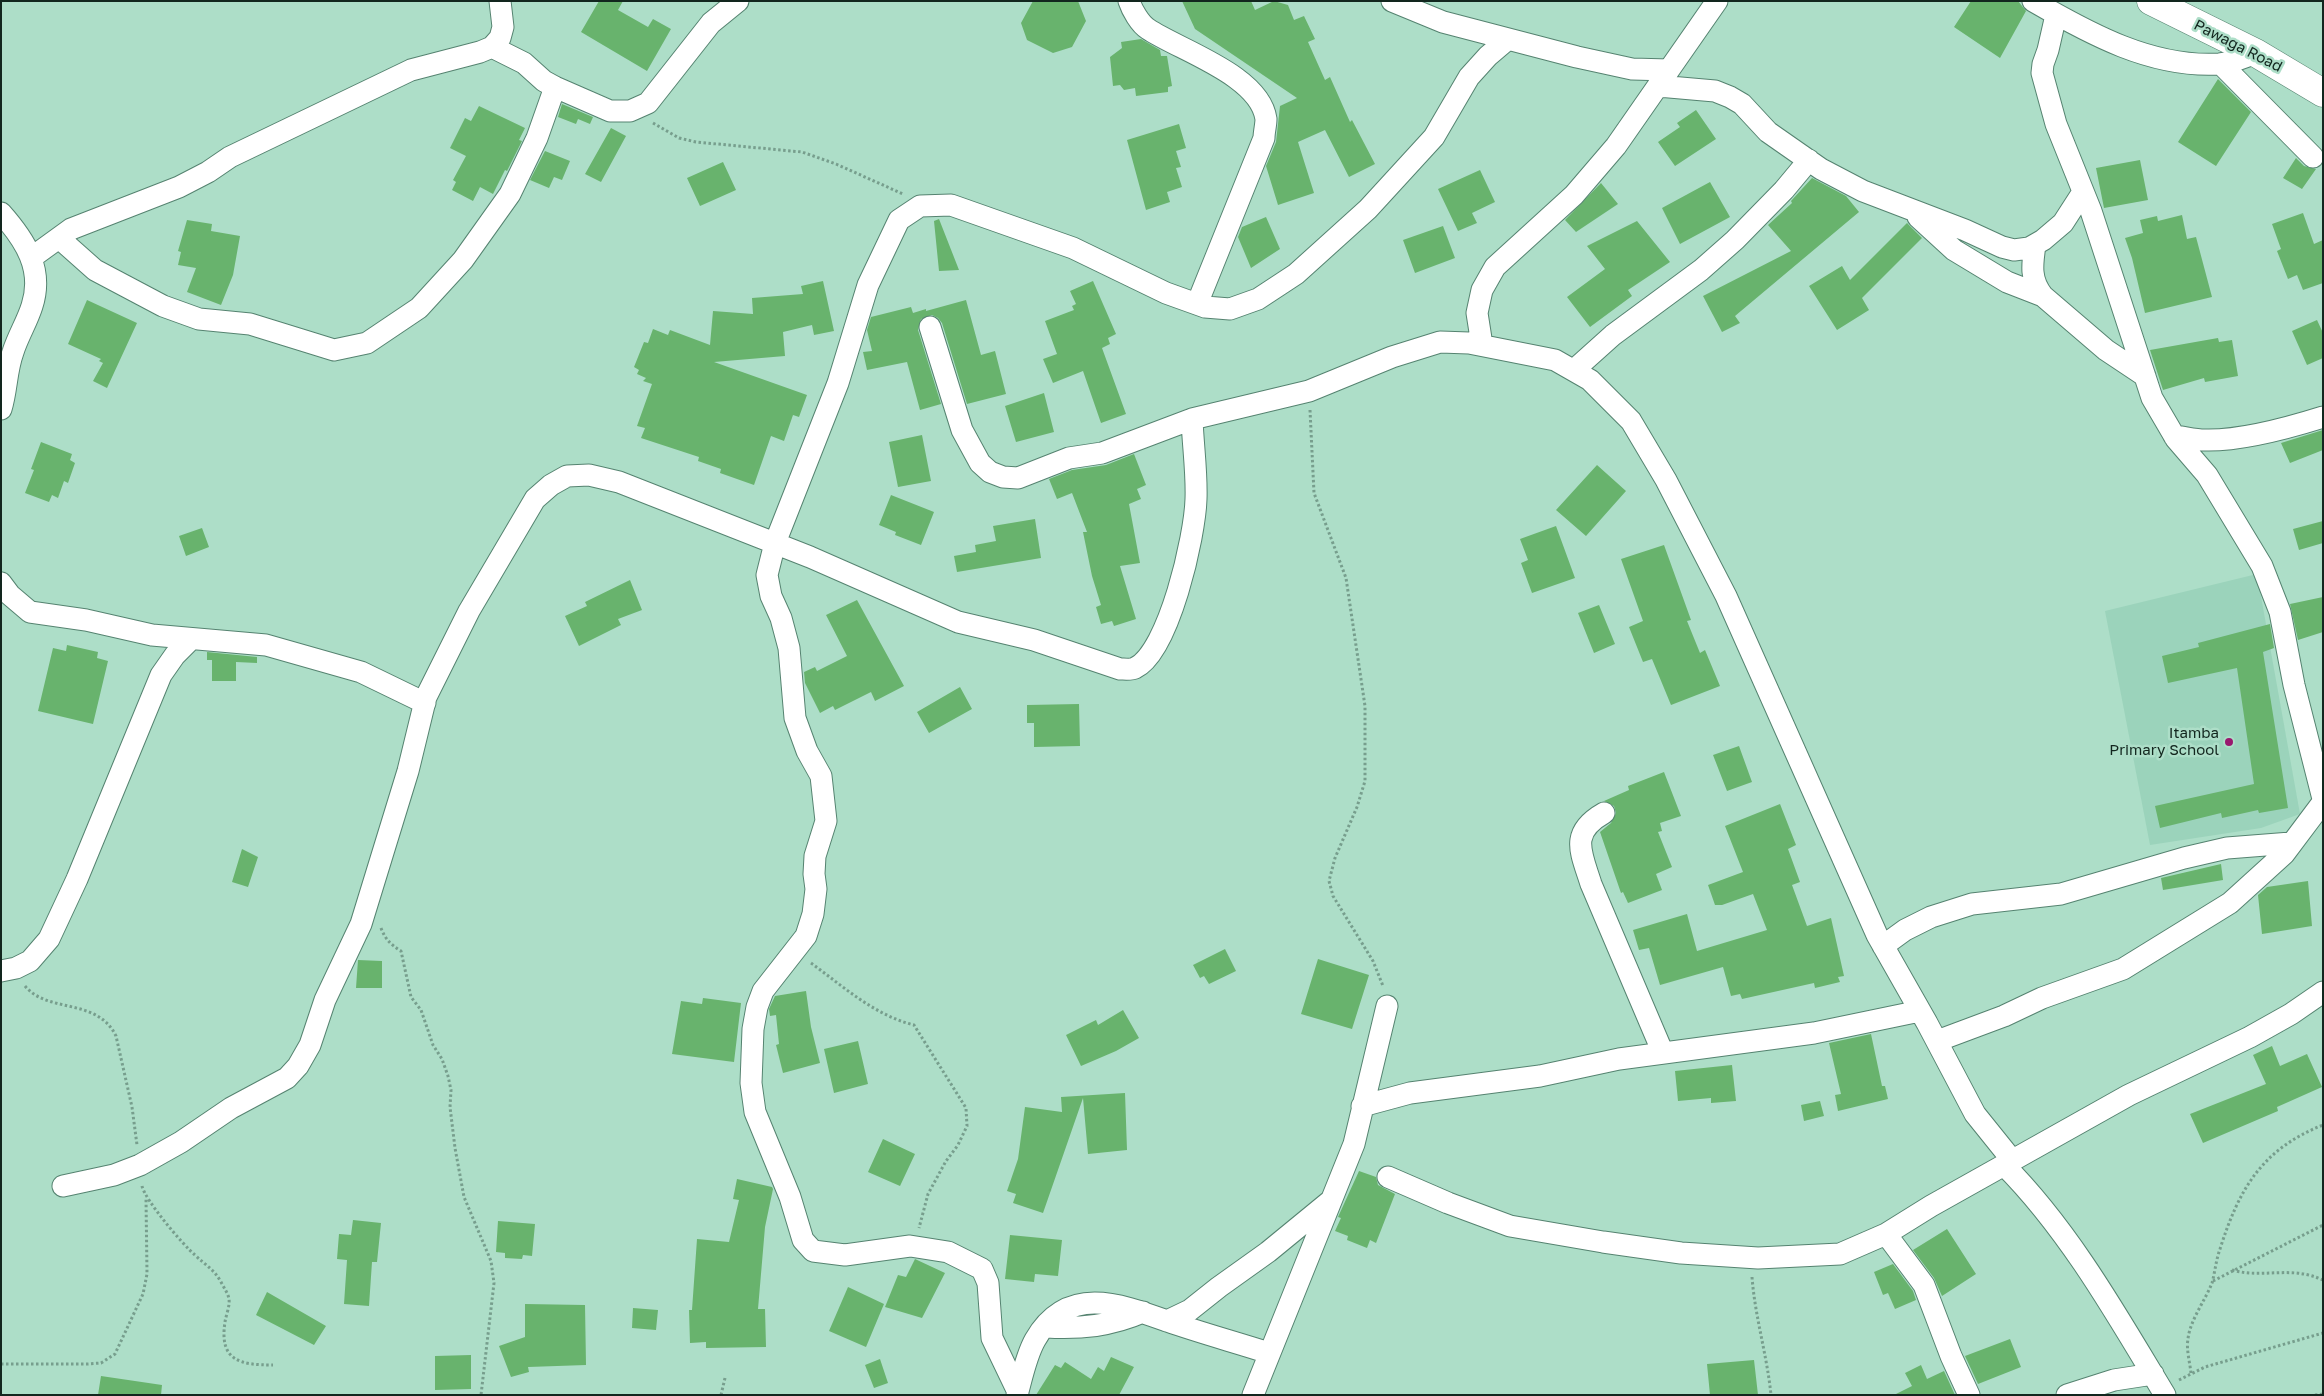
<!DOCTYPE html>
<style>
body{margin:0}
#map{position:relative;width:2324px;height:1396px;overflow:hidden;background:#addec8;font-family:"Golos Text",sans-serif}
canvas{display:block}
.frame{position:absolute;inset:0;border:2px solid #12261e;pointer-events:none}
</style>
<div id="map">
<canvas width="2324" height="1396"></canvas>
<div class="frame"></div>
</div>
<script>
const context = document.querySelector('canvas').getContext('2d');
context.lineJoin = 'round';
function fill(path, color) {
  context.fillStyle = color;
  context.fill(path, 'evenodd');
}
function trace(path, color, width, dash) {
  context.strokeStyle = color;
  context.lineWidth = width;
  context.lineCap = dash ? 'butt' : 'round';
  context.setLineDash(dash || []);
  context.stroke(path);
}
function write(font, color, halo, rows, align = 'center') {
  context.font = font + ' "Golos Text",sans-serif';
  context.lineWidth = 5;
  context.setLineDash([]);
  context.textBaseline = 'middle';
  context.strokeStyle = halo;
  context.fillStyle = color;
  for (const [text, x, y, turn = 0] of rows) {
    context.save();
    context.translate(x, y);
    context.rotate((+turn || 0) * Math.PI / 180);
    context.textAlign = isNaN(turn) ? turn : align;
    if (halo) context.strokeText(text, 0, 0);
    context.fillText(text, 0, 0);
    context.restore();
  }
}
const built = new Path2D(`
 M2257 574 2300 814 2261 828 2150 845 2105 611Z`);
const building = new Path2D(`
 M599 1H623L618 10 648 27 653 19 671 29 647 71 581 32Z
 M1033 1H1078L1086 21 1072 47 1053 53 1027 40 1021 23Z
 M1182 1H1251L1255 10 1274 1 1288 5 1294 20 1304 16 1315 39 1308 42 1325 80 1330 77 1350 122 1352 120 1375 164 1349 177 1325 130 1298 142 1314 193 1278 205 1266 166 1276 142 1280 106 1297 98 1195 29Z
 M1971 1H2018L2026 11 2000 58 1954 27Z
 M1141 39 1160 50 1161 56H1167L1172 86 1168 87V92L1136 96 1135 88 1124 90 1120 85 1113 86 1110 57 1122 48 1121 42Z
 M2218 79 2251 112 2216 166 2178 142Z
 M562 104 593 117 590 124 578 119 576 124 558 117Z
 M479 106 525 128 519 140 522 141 507 171 505 170 493 194 480 187 473 201 452 190 456 182 453 180 466 156 450 148 465 118 471 121Z
 M1696 110 1716 139 1675 166 1658 142 1680 127 1677 123Z
 M1179 124 1186 148 1176 151 1181 167 1176 168 1182 187 1167 192 1170 202 1146 210 1127 140Z
 M611 128 626 136 601 182 585 174Z
 M545 151 570 161 562 180 554 177 549 188 530 180Z
 M2296 158 2304 166 2316 169 2302 189 2283 178Z
 M2140 160 2148 200 2104 208 2096 168Z
 M723 162 736 190 700 206 687 178Z
 M1480 170 1495 202 1472 213 1477 223 1458 231 1438 189Z
 M1812 178 1846 196 1859 212 1735 316 1740 323 1722 332 1703 296 1791 251 1768 225 1792 203 1791 201Z
 M1710 182 1730 217 1680 244 1662 208Z
 M1601 183 1618 204 1576 232 1565 220Z
 M2303 213 2314 244 2323 240V283L2303 290 2297 275 2288 279 2277 251 2281 249 2272 224Z
 M2182 215 2187 239 2196 237 2212 297 2145 313 2132 258 2125 238 2143 233 2140 220 2157 216 2158 221Z
 M1266 217 1280 249 1251 268 1238 237 1242 227Z
 M939 219 959 270 939 271 934 221Z
 M187 220 212 224 211 231 240 236 233 275 221 305 187 292 196 268 178 265 181 252 178 251Z
 M1637 221 1670 262 1628 290 1632 296 1590 327 1567 297 1605 269 1587 246Z
 M1907 223 1922 238 1862 298 1869 310 1837 330 1809 286 1842 266 1850 280Z
 M1443 226 1455 258 1415 273 1403 240Z
 M823 281 834 331 814 335 812 325 783 332 785 356 714 362 807 395 799 417 793 415 784 441 771 436 754 485 720 473 721 469 698 461 699 457 641 438 645 428 637 426 652 384 643 381 646 378 637 374 639 370 634 367 644 342 648 343 653 329 668 335 670 330 710 345 713 311 753 314 752 298 803 294 801 286Z
 M1093 281 1116 334 1108 338 1110 344 1102 348 1126 414 1101 423 1083 371 1053 383 1043 359 1057 354 1045 321 1074 310 1072 306 1076 304 1070 291Z
 M87 300 137 323 107 388 93 381 103 363 99 361 101 359 68 344Z
 M966 300 981 355 995 351 1006 394 967 404 942 323 938 318 932 315 921 319 918 330 941 404 920 410 907 362 867 370 863 352 872 351 867 330 871 317 911 307 913 313 926 309V311Z
 M2317 320 2323 333V358L2307 365 2292 331Z
 M2218 338 2219 342 2232 340 2238 376 2205 382 2204 378 2163 390 2150 350Z
 M1044 393 1054 432 1016 442 1005 406Z
 M2323 430V450L2290 463 2281 443Z
 M922 435 931 481 898 487 889 442Z
 M41 442 72 454 70 460 75 463 68 483 64 481 58 498 52 495 49 502 25 493 34 470 31 469Z
 M1134 454 1146 485 1137 489 1141 499 1129 504 1140 563 1120 566 1136 619 1114 626 1112 621 1101 624 1096 607 1101 605 1092 576 1083 532H1087L1072 493 1057 499 1049 479 1072 470 1106 465Z
 M1597 465 1626 491 1586 536 1556 510Z
 M891 495 934 512 921 545 895 535 896 532 879 525Z
 M1035 519 1041 558 957 572 954 556 976 552 975 545 996 541 993 526Z
 M2323 521V543L2299 550 2293 529Z
 M1556 526 1575 578 1532 593 1521 563 1528 560 1520 539Z
 M202 528 209 547 186 556 179 536Z
 M1664 545 1691 620 1687 621 1700 653 1705 650 1720 686 1671 705 1652 659 1643 662 1629 627 1643 621 1621 559Z
 M630 580 642 610 618 619 621 625 579 646 565 616 587 606 585 602Z
 M2323 597V632L2298 640 2290 604Z
 M857 600 904 686 875 701 871 692 835 710 833 706 820 713 805 683 804 672 815 667 817 671 847 656 826 615Z
 M1599 605 1615 644 1594 653 1578 613Z
 M2270 624 2274 648 2263 652 2288 808 2259 813 2258 810 2222 818 2221 813 2160 828 2155 806 2254 784 2237 668 2168 683 2162 656 2199 647 2198 643Z
 M67 645 98 652 97 658 108 661 93 724 38 711 53 648 66 651Z
 M207 652 257 657V663L236 662V681H212V660H207Z
 M960 687 972 709 929 733 917 712Z
 M1079 704 1080 746 1034 747V723H1027V705Z
 M1739 746 1752 782 1727 791 1713 755Z
 M1664 772 1681 816 1660 823 1662 831 1658 832 1672 867 1656 874 1662 890 1628 903 1623 892 1621 893 1600 832 1611 823 1616 813 1614 806 1604 801 1629 790 1628 786Z
 M1780 804 1796 845 1788 849 1800 882 1792 885 1807 926 1831 918 1844 976 1838 977 1840 982 1815 988 1814 983 1742 999 1740 994 1731 996 1723 967 1660 985 1649 948 1639 950 1633 930 1687 914 1697 951 1767 930 1753 894 1722 905H1715L1708 885 1743 872 1725 826Z
 M242 849 258 857 248 887 232 882Z
 M2221 864 2223 880 2163 890 2161 878Z
 M2308 881 2312 926 2262 934 2258 895 2267 887Z
 M1225 949 1236 971 1209 984 1204 976 1200 978 1193 965Z
 M1318 959 1369 975 1352 1029 1301 1014Z
 M358 960 382 961V988H356Z
 M806 991 811 1027 820 1063 783 1073 776 1045 779 1044 776 1015 770 1016 769 1009 775 996Z
 M703 998 741 1003 734 1062 672 1054 681 1001 702 1004Z
 M1123 1010 1139 1038 1116 1051 1081 1066 1066 1035 1096 1020 1098 1025Z
 M1871 1034 1882 1086H1885L1888 1099 1838 1111 1835 1095 1841 1094 1829 1043Z
 M858 1041 868 1084 834 1093 824 1049Z
 M2272 1046 2280 1066 2307 1054 2322 1087 2277 1107 2278 1111 2203 1143 2190 1114 2266 1084 2253 1055Z
 M1732 1065 1736 1101 1711 1103V1098L1678 1101 1675 1071Z
 M1125 1093 1127 1150 1088 1154 1083 1098 1043 1213 1013 1203 1016 1194 1007 1191 1018 1159 1025 1107 1062 1112 1061 1097Z
 M1820 1101 1824 1116 1804 1121 1801 1105Z
 M883 1139 915 1154 900 1186 868 1172Z
 M1359 1171 1376 1177 1378 1185 1395 1194 1376 1243 1370 1240 1367 1248 1347 1240 1348 1236 1335 1231 1341 1218 1338 1217Z
 M737 1179 772 1187 773 1189 765 1227 758 1309H765L766 1347 706 1348V1342L690 1343 689 1310H692L697 1239 729 1242 739 1200 733 1199Z
 M353 1220 381 1223 377 1262H372L369 1306 344 1304 347 1260 337 1259 339 1234 351 1235Z
 M498 1221 535 1224 532 1256 523 1255 522 1259 505 1258V1253L496 1252Z
 M1947 1229 1976 1274 1942 1296 1934 1278 1913 1250Z
 M1010 1235 1062 1240 1058 1276 1035 1274 1034 1282 1005 1279Z
 M915 1259 945 1273 922 1318 885 1307 898 1275 906 1277Z
 M1893 1264 1913 1291 1916 1300 1895 1309 1888 1293 1883 1295 1874 1272Z
 M848 1287 884 1304 866 1347 829 1331Z
 M267 1292 326 1326 314 1345 256 1315Z
 M525 1304 585 1305 586 1365 528 1367 529 1372 511 1377 499 1346 525 1337Z
 M633 1308 658 1310 656 1330 632 1328Z
 M2010 1339 2021 1367 1978 1384 1965 1356Z
 M471 1355V1389L435 1390V1356Z
 M1111 1357 1134 1367 1119 1395H1036L1055 1365 1061 1368 1065 1362 1091 1379 1098 1367 1104 1371Z
 M880 1359 888 1383 874 1388 865 1365Z
 M1754 1360 1758 1395H1710L1707 1364Z
 M1921 1365 1927 1379 1944 1371 1955 1395H1894L1912 1386 1905 1373Z
 M101 1376 162 1385 161 1395H98Z`);
const path = new Path2D(`
 M653 123 679 138 696 142 802 152 836 164 903 194
 M1310 410 1314 493 1346 578 1365 706V781L1357 807 1335 858 1329 881 1333 896 1373 961 1383 986
 M381 928C385 939 391 945 401 951L411 997 421 1010 433 1045 442 1059 448 1076 451 1090 450 1107 455 1148 464 1197 491 1261 494 1283 481 1395
 M811 963C844 987 874 1015 914 1025L966 1108 967 1126 958 1145 946 1161 928 1194 919 1228
 M25 986C48 1014 97 997 116 1036L132 1107 137 1145
 M142 1186C145 1200 183 1245 195 1255 205 1265 214 1269 221 1282 224 1288 228 1293 229 1299 230 1306 226 1315 225 1322 219 1361 240 1365 273 1365
 M2232 1270C2264 1279 2290 1265 2323 1280
 M1752 1277C1755 1317 1767 1355 1771 1395
 M2213 1281 2323 1225
 M1 1364H87L101 1363 115 1354 143 1294 147 1274 146 1198
 M2191 1373C2190 1363 2186 1349 2188 1339 2190 1320 2205 1301 2212 1283 2215 1272 2216 1260 2220 1249 2239 1189 2262 1149 2323 1125
 M2179 1380 2205 1367 2323 1333
 M721 1395 725 1378
 M2315 1395 2323 1394`);
const street = new Path2D(`
 M1129 1C1132 10 1140 24 1148 29 1179 50 1260 75 1266 119 1266 125 1264 132 1264 138L1197 304
 M1392 1 1443 22 1577 57 1632 69 1669 70
 M2033 1C2090 34 2152 68 2219 64 2231 63 2245 57 2256 53
 M2056 15 2048 50 2043 64 2042 73 2056 124 2091 211 2152 398 2176 439 2207 475 2262 566 2280 612 2294 685 2323 799
 M492 47 524 63 544 81 555 87 610 111H630L648 103 711 23 738 1
 M2221 64 2313 157
 M1658 86 1715 91 1730 97 1742 104 1768 132 1821 169 1863 191 1965 230 2002 247 2014 250 2029 248 2043 240 2063 223 2083 192
 M1 213C25 240 44 269 32 306 27 322 18 336 13 352 6 371 7 390 1 409
 M1918 217 1954 250 2007 282 2043 296
 M59 238 95 270 163 306 199 319 250 324 334 350 367 343 419 308 463 260 510 194 537 138 555 87
 M2035 245C2032 265 2030 280 2043 296L2106 350 2145 376
 M31 258 71 229 179 187 208 172 230 157 411 70 480 52 492 47 500 38 503 27 500 1
 M930 327 962 430 980 463 990 472 1003 477 1018 478 1069 458 1102 453 1192 419 1309 391 1392 357 1440 342 1469 343 1555 360 1590 380 1631 421 1666 480 1726 596 1877 935 1927 1023 1975 1114 2012 1160
 M1482 345 1477 313 1482 290 1495 267 1574 195 1616 146 1717 1
 M1574 370 1613 335 1701 270 1735 240 1784 190 1809 160
 M2174 436C2184 437 2195 440 2205 440 2242 441 2288 428 2323 417
 M1 583 10 595 30 612 86 620 152 635 266 645 361 672 425 703
 M1604 813C1569 833 1581 852 1591 884L1663 1053
 M1883 946 1905 930 1931 917 1972 904 2061 894 2184 858 2227 848 2291 843
 M1 971 16 968 30 961 49 939 77 879 161 675 175 655 191 639
 M1937 1041 2004 1016 2042 998 2123 969 2230 903 2284 854 2323 802
 M1362 1106 1410 1093 1540 1076 1619 1059 1814 1033 1920 1011
 M2004 1165C2069 1230 2118 1317 2165 1395
 M1388 1177 1448 1203 1510 1226 1603 1242 1681 1253 1758 1258 1840 1254 1886 1234 1931 1206 2129 1095 2250 1037 2291 1014 2323 992
 M63 1186 114 1175 140 1165 181 1142 231 1108 287 1078 298 1066 310 1045 325 1000 361 924 408 771 426 697 469 611 535 499 551 485 567 476 589 475 619 482 810 557 958 622 1034 640 1120 669C1124 669 1131 670 1135 668 1169 652 1195 536 1196 499 1197 473 1193 446 1192 419
 M1886 1234 1924 1285 1951 1356 1969 1395
 M1167 1321 1190 1310 1219 1287 1268 1252 1329 1202
 M1046 1327C1081 1329 1111 1326 1143 1312
 M1018 1392 992 1338 988 1283 982 1269 948 1252 910 1246 845 1255 813 1251 803 1240 790 1197 755 1112 751 1083 753 1029 757 1007 763 991 806 936 813 914 816 889 814 874 815 856 826 821 821 776 807 751 795 718 789 648 781 618 771 596 767 575 775 543 838 383 868 285 899 220 920 206 951 205 1073 248 1166 293 1205 307 1230 309 1258 299 1296 274 1368 209 1434 137 1469 77 1488 56 1508 39
 M1017 1395C1022 1377 1026 1356 1035 1340 1067 1284 1120 1304 1167 1321 1201 1333 1235 1342 1269 1353
 M1253 1395 1354 1144 1387 1006
 M2067 1395 2114 1380 2153 1374`);
const secondary = new Path2D(`
 M2151 1 2256 53 2323 93`);
const markers = [
 [2229,742,5,"#99186e"]
];
const streetNames = [
 ["Pawaga Road",2238,46,27]
];
const poiNames = [
 ["Itamba",2219,733],
 ["Primary School",2219,750]
];
fill(built, '#9bd3bb');
fill(building, '#68b36d');
trace(street, '#558370', 23);
trace(secondary, '#558370', 29);
trace(path, '#779e8d', 3, [2.5, 2.5]);
trace(street, '#fff', 21);
trace(secondary, '#fff', 28);
for (const [x, y, r, color] of markers) {
  const dot = new Path2D();
  dot.arc(x, y, r, 0, 2 * Math.PI);
  context.fillStyle = color;
  context.fill(dot);
  trace(dot, '#addec8', 2);
}
write('15px', '#12261e', '#addec8', streetNames);
write('15px', '#12261e', '#addec8', poiNames, 'right');
</script>
